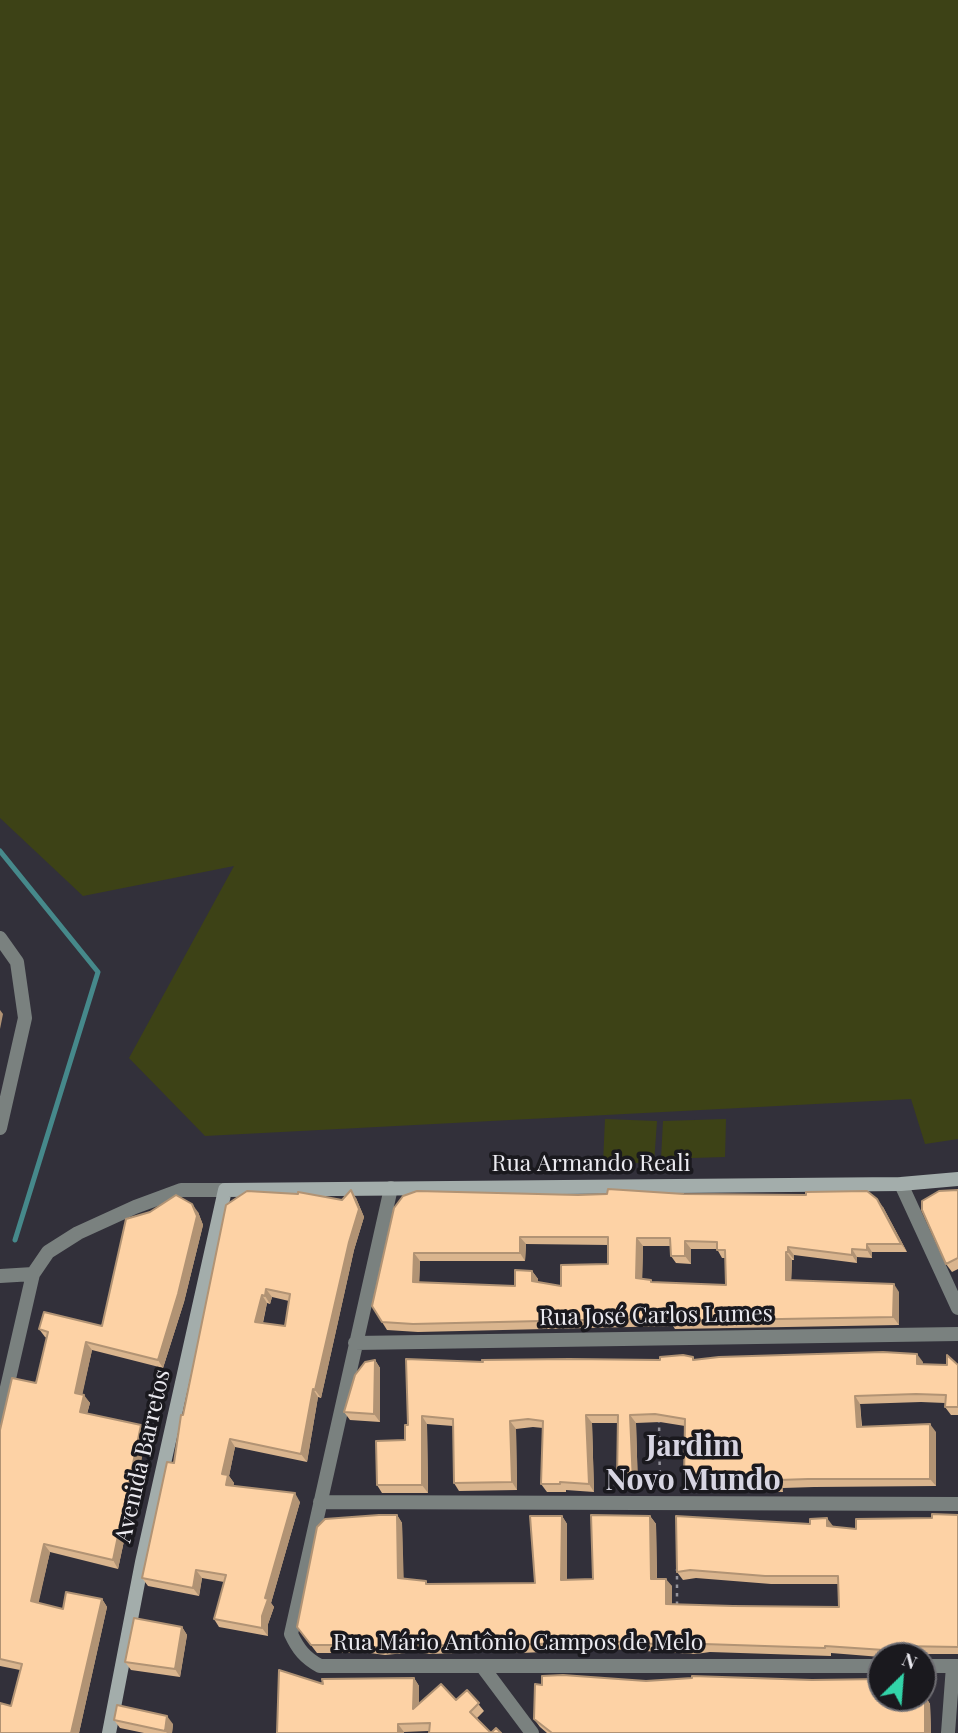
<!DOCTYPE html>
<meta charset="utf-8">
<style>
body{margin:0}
#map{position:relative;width:958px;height:1733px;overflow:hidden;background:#32303a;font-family:"Playfair Display",serif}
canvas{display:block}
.north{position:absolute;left:867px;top:1642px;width:70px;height:70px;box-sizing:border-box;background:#1a191e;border:2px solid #6e6d72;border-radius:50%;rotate:25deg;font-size:19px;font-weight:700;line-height:28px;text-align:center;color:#ebeaf0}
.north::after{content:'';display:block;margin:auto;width:24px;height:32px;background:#32d4a9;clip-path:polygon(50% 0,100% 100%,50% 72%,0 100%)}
</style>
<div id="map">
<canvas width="958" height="1733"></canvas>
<div class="north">N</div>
</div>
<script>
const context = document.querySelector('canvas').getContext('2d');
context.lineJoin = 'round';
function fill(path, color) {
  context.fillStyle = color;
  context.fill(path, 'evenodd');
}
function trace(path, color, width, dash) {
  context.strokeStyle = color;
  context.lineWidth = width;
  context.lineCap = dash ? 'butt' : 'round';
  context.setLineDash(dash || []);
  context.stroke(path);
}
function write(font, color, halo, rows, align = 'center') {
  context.font = font + ' "Playfair Display",serif';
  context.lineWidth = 7;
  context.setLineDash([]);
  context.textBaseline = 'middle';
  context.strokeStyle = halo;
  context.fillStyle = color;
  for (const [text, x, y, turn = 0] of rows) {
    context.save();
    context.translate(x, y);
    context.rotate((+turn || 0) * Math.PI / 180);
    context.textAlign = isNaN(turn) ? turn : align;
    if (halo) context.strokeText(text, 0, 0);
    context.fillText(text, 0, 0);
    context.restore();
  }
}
const green = new Path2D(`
 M0 0H958V1139L925 1144 911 1099 205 1136 129 1058 234 866 83 896 0 818Z
 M605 1119 657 1121 654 1163H603Z
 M726 1119 725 1157 661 1159 663 1121Z`);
const stream = new Path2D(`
 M0 851 98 972 15 1240`);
const path = new Path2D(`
 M659 1419 660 1489
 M677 1605V1569`);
const street = new Path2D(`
 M0 938 17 962 25 1018 0 1128
 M901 1184 958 1308
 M391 1188 291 1634C298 1649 305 1658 320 1666H881
 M0 1276 33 1274
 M355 1343 958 1334
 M0 1418 33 1274 48 1252 78 1233 135 1207 181 1190H225
 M320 1502 958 1504
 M482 1666 532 1733
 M923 1666H958
 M948 1733 953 1666`);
const secondary = new Path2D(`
 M109 1733 142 1562 225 1190 901 1184 958 1179`);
const wall = new Path2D(`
 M958 1190V1269L952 1272 946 1264Z
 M356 1198 364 1217 354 1250 321 1398 318 1397 307 1462 235 1447 229 1476 234 1483 233 1486 300 1502 271 1603 274 1607 268 1624V1636L219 1627 214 1619 224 1582 202 1578 199 1596 148 1586 142 1578 174 1463 226 1205 342 1200ZM272 1297 289 1301 285 1326 263 1323 267 1303 270 1304Z
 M883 1207 907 1252H872V1258L857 1257V1263L794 1255V1260H792L791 1280 899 1292V1325L675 1329 673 1326 418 1332 387 1330 372 1306 394 1208ZM526 1244 608 1245V1264L561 1286 538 1282V1279L532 1271 515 1286 419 1282 420 1261H525ZM643 1246H671V1256L676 1263 691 1264V1249H717L722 1258H725L726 1285 652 1282 651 1280 642 1279Z
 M198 1212 203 1225 184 1302 163 1368 92 1350 82 1394 90 1403 87 1414 147 1433 118 1569 50 1552 38 1603 63 1609 102 1599 107 1607 79 1733H0L11 1706 20 1670 0 1666V1430L36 1383 47 1338 45 1337 39 1329 102 1326Z
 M375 1360 380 1368V1422L350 1420 344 1412Z
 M695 1360 923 1362 922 1364 958 1365V1415H951L945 1407V1403L921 1402 860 1404 862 1426 936 1432V1486L814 1487 783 1488V1492L690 1489 684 1481 685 1426 660 1422 636 1423 638 1490 623 1489 617 1481 618 1423H592L594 1492 566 1490V1492H547L541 1484 543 1428 533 1427 516 1429 517 1490 459 1491 454 1483 453 1426 427 1424 428 1493H382L377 1485 405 1440 408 1425 483 1362Z
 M397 1515 402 1523 403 1579 429 1584 535 1583 562 1516 567 1524V1580L593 1579 650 1516 656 1524 657 1579 672 1586V1604L733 1606 839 1607 838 1584H771L696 1578 683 1580 677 1572 833 1527 856 1529 958 1515V1654H906V1656H881V1657L831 1653V1656L710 1652 696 1654 610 1649 521 1653 506 1651 431 1654 415 1652 385 1655 370 1653H317L297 1627Z
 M182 1627 187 1635 180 1677 131 1670 125 1662Z
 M279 1670 323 1684 322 1679 414 1678 419 1686V1704L441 1684 456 1700 467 1690 484 1711 477 1718 491 1733 496 1728 501 1733H429V1731L404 1732V1733H277Z
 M646 1681 925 1696 930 1704 931 1733H547L540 1727 534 1719 542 1685Z
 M114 1720 173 1724 172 1733H144L120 1728Z`);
const shadedWall = new Path2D(`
 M0 1010 3 1014 0 1029Z
 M351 1190 356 1198 364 1217 354 1250 321 1398 315 1390Z
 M877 1199 883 1207 907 1252 901 1244Z
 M192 1204 198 1212 203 1225 184 1302 163 1368 158 1360Z
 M520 1237 526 1244 525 1261 520 1253Z
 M637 1238 643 1246 642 1286 636 1278Z
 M685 1241 691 1249V1264L685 1256Z
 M867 1244 872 1252V1258L867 1250Z
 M788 1247 794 1255V1260L788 1252Z
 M852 1249 857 1257V1263L852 1255Z
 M786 1252 792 1260 791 1288 786 1280Z
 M414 1253 420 1261 419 1290 413 1282Z
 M532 1271 538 1279V1289L532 1281Z
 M894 1284 899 1292V1325L893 1317Z
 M266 1289 272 1297 270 1304 265 1296Z
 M262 1295 267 1303 261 1330 255 1322Z
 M86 1342 92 1350 81 1401 75 1393Z
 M917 1354 923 1362 922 1372 917 1364Z
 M375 1360 380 1368V1422L374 1414Z
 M313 1389 318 1397 307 1462 301 1454Z
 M84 1395 90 1403 85 1420 80 1412Z
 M855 1396 860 1404 862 1434 857 1427Z
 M586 1415 592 1423 594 1492 589 1484Z
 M630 1415 636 1423 638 1490 633 1483Z
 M422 1416 427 1424 428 1493 422 1485Z
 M510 1421 516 1429 517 1490 512 1482Z
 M930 1424 936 1432V1486L930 1479Z
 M141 1425 147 1433 118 1569 113 1560Z
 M230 1439 235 1447 229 1476 234 1483 232 1493 226 1485 222 1474Z
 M778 1480 783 1488V1492L778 1484Z
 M295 1493 300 1502 271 1603 274 1607 268 1624V1636L262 1628V1616L265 1598Z
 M397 1515 402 1523 404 1586 398 1578Z
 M562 1516 567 1524V1588L561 1580Z
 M650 1516 656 1524 657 1587 651 1579Z
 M827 1518 833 1526H827Z
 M44 1544 50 1552 37 1610 31 1601Z
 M196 1570 202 1578 199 1596 193 1588Z
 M666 1579 672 1586V1612L666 1604Z
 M102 1599 107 1607 79 1733H71Z
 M182 1627 187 1635 180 1677 175 1669Z
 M414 1678 419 1686V1717L413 1709Z
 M925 1696 930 1704 931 1733H925Z
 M167 1716 173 1724 172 1733H167L165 1731Z
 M398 1724 404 1732V1733H398Z`);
const building = new Path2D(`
 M608 1189 684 1194 806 1195V1192L867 1191 877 1199 901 1244H867V1250L852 1249V1255L788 1247V1252H786V1280L894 1284 893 1317 669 1321V1318L413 1324 382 1322 372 1306 394 1208 403 1196 417 1191 578 1195 607 1194ZM520 1237H608V1264L561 1265V1286L532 1281V1271L515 1270V1286L413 1282 414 1253H520ZM637 1238H670L671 1256H685V1241L717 1242V1250H725L726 1285 651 1282V1280L636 1278Z
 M351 1190 359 1209 349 1242 315 1390 313 1389 301 1454 230 1439 222 1474 228 1475 226 1485 295 1493 265 1598 268 1599 262 1616V1628L214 1619 226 1575 196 1570 193 1588 142 1578 167 1462 174 1463 181 1415H183L226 1205 247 1191 298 1194V1192L342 1200ZM266 1289 290 1294 285 1326 255 1322 262 1295 265 1296Z
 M958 1190V1258L946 1264 922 1210V1201L939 1191Z
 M176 1195 192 1204 197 1216 178 1294 158 1360 86 1342 75 1393 84 1395 80 1412 141 1425 113 1560 44 1544 31 1601 63 1609 66 1592 102 1599 71 1733H0V1703L11 1706 22 1664 0 1659V1430L12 1378 36 1383 48 1332 39 1329 44 1312 102 1326 126 1219 150 1212Z
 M883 1352 917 1354V1364L947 1365V1355L958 1365V1407H945L946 1395 916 1394 855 1396 857 1427 930 1424V1479H808L778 1480V1484L684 1481 685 1419 655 1414 630 1415 633 1483 617 1481 618 1415H586L589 1484 560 1482V1484H541L543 1421 528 1419 510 1421 512 1482 454 1483 453 1419 422 1416V1485H377L376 1441 405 1440V1425H408L406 1359 483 1362 482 1360 569 1359 660 1360V1357L683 1355 693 1357V1360L719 1357Z
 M375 1360 374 1414 344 1412 355 1375 365 1362Z
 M932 1514 958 1515V1647L900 1646V1648L884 1650 825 1646V1648L704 1644 690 1646 604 1641 515 1645 500 1643 425 1646 410 1644 380 1648 364 1645H311L297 1627 317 1527 325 1519 379 1515H397L398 1578 426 1581V1584L535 1583 530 1516H562L561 1580 593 1579 591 1515 650 1516 651 1579H666V1604L733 1606 839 1607 838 1576H765L690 1570 677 1572 676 1516 810 1524V1519L827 1518V1526L856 1529V1519L932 1518Z
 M134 1618 182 1627 175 1669 125 1662Z
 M279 1670 323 1684 322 1679 414 1678 413 1709 441 1684 456 1700 467 1690 479 1703 470 1712 491 1733 496 1728 501 1733H429L430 1723 398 1724V1733H277Z
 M563 1675 646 1681 692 1678V1676L812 1680 881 1679V1698H923V1693L925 1696V1733H552L534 1719 535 1684 542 1685V1676Z
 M117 1705 167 1716 165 1731 114 1720Z`);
const streetNames = [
 ["Rua Armando Reali",591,1164],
 ["Rua José Carlos Lumes",656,1316,-1],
 ["Avenida Barretos",143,1456,-77],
 ["Rua Mário Antônio Campos de Melo",518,1643]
];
const districtNames = [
 ["Jardim",693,1447],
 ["Novo Mundo",693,1481]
];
fill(green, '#3d4216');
trace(stream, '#46898b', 5);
trace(path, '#95949c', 2.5, [3.5, 5]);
trace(street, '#7a817f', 14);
trace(secondary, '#a3adab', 14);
fill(wall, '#dab58e');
fill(shadedWall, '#b19374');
fill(building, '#fdd2a5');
trace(building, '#b19374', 2);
write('23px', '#ebeaf0', '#1a191e', streetNames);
write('bold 30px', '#d7d5e2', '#1a191e', districtNames);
</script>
